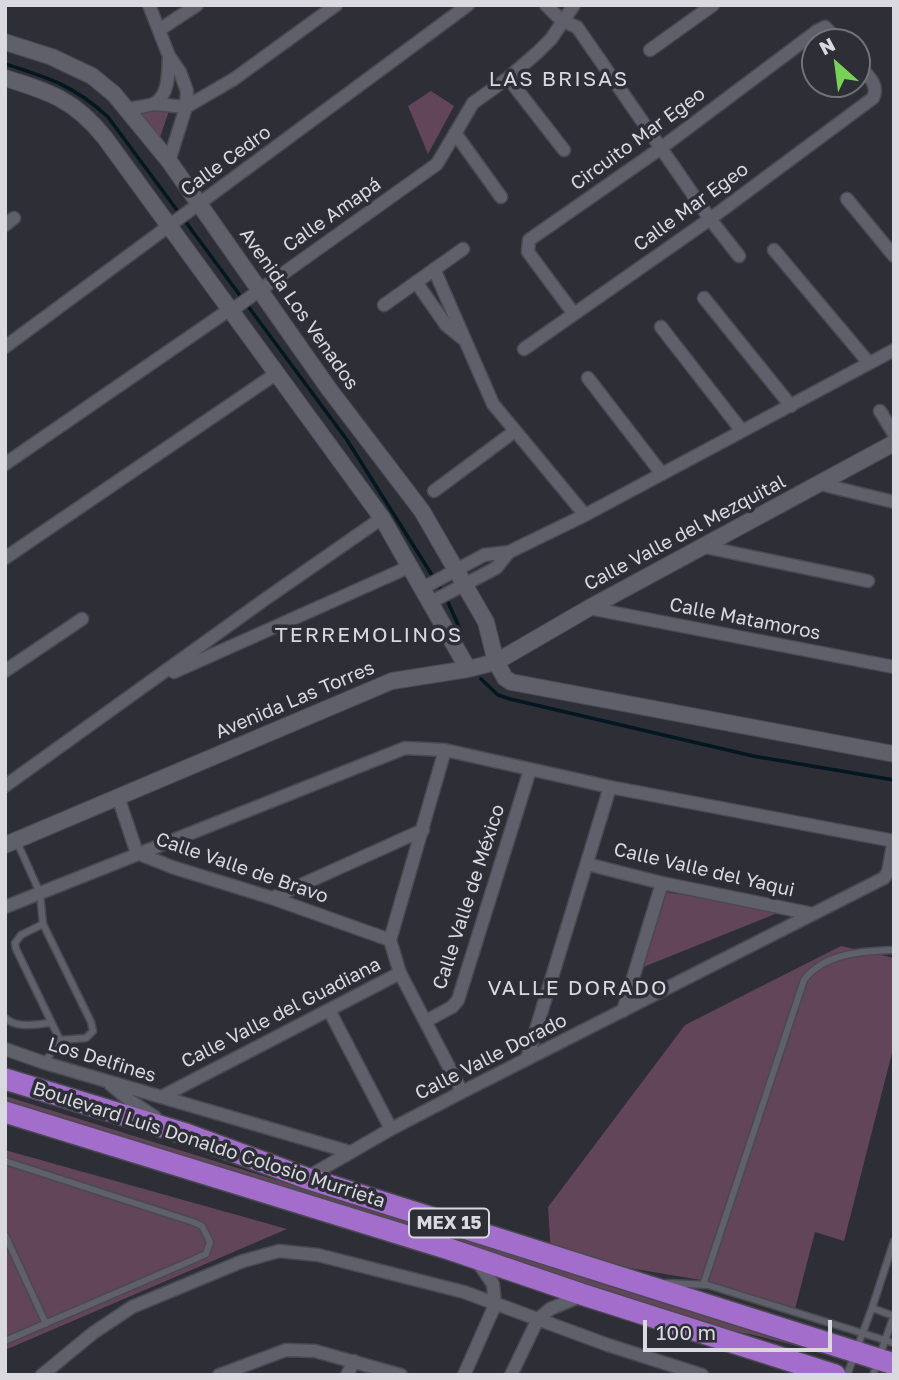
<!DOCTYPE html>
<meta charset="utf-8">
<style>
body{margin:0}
#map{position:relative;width:899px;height:1380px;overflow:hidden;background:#2d2e36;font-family:"Golos Text",sans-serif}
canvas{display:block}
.frame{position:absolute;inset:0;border:7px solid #d9d9df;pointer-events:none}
.north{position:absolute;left:801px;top:28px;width:70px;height:70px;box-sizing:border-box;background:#2d2e36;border:2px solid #72727a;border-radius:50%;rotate:332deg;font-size:19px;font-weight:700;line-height:28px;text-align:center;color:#d9d9df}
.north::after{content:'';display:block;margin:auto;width:24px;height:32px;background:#79d157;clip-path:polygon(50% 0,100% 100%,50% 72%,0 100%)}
.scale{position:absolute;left:643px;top:1320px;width:189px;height:32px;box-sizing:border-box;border:4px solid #d9d9df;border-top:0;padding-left:9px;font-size:21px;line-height:24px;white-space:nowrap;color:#d9d9df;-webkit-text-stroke:5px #2d2e36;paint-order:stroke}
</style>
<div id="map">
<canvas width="899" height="1380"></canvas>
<div class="frame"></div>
<div class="north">N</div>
<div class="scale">100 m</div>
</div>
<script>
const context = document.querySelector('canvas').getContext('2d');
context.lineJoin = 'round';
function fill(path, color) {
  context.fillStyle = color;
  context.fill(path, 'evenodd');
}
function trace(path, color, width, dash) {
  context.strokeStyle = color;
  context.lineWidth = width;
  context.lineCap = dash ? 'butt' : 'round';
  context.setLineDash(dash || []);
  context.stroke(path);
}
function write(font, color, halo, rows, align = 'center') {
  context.font = font + ' "Golos Text",sans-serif';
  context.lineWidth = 7;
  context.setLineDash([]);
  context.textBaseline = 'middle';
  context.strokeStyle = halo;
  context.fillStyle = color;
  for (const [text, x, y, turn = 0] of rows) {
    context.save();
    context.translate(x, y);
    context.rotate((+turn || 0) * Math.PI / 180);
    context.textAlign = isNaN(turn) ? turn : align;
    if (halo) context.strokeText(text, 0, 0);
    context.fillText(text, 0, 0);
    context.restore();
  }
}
const green = new Path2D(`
 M431 91 454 106 428 154 408 106Z
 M145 110 169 111 157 146 132 114Z
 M658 891 785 910 641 968Z
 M841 946 894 958V1045L844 1241 815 1232 795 1309 707 1281 551 1255 548 1207 685 1025Z
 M5 1096 811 1346 837 1356 750 1334 705 1328 5 1109Z
 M5 1150 287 1229 5 1350Z`);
const stream = new Path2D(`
 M5 64C49 78 73 85 108 117L347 440 442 591
 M446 598 461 631
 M481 679 498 695 510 699 753 756 894 780`);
const service = new Path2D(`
 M17 842 40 893 43 924 91 1022 93 1031 86 1038 60 1040 45 1062
 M43 924 21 935 15 943 16 949 60 1040
 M5 1018C18 1029 35 1024 51 1023
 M5 1161 193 1222 202 1226 210 1242 206 1254 195 1259 5 1341
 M5 1235 46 1324
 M667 1283 708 1285 894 1343
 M703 1285 804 980C824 953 863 951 894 950
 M872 1308 894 1316
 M847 1375 872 1308 894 1241
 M873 1375 894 1315`);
const minor = new Path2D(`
 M149 5 169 56 180 72 187 91 186 107 169 161
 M546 5 562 21 577 27 710 219 739 256
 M159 30 197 5
 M650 50 713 5
 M508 78 564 150
 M154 104 186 107
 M186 107 234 79 336 5
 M127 109C135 107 148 107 155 103 170 94 168 70 169 56
 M455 133 501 197
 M847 199 894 256
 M5 225 14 218
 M774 250 869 363
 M434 269 493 404 585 515
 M416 282 446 325 462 338
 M704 298 791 406
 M384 305 463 249
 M574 314 528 252 529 240 661 148 817 31 825 27 840 42
 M661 327 742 431
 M5 347 468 5
 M524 349 710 219 873 98C880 84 866 74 857 63
 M588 378 662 474
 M880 411 894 434
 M5 464 223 314 232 310 437 164 473 103 508 78 538 52 551 39 574 5
 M820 484 894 502
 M434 491 515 431
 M705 547 868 581
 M5 558 277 373
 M423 588 484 555 509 552 585 515 894 350
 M431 602 496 568 509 552
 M589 608 894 667
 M5 671 82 619
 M174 672 411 566
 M5 786 264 600 382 518
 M118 797 137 853 172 867 272 898 390 940
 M587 864 662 883 813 914
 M272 898 423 830
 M5 907 405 748 445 750 610 787 894 841
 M400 973 462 1092
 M329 1010 391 1129
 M623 1011 662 883
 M426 1021 452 1007 458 1000 530 770
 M5 1049 45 1063 350 1152
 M527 1059 610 787
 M111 1085 129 1100 155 1117
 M161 1097 400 973 390 940 445 750
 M306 1178 391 1129 462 1092 884 878 888 872 894 840
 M42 1375 93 1333 132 1307 243 1261 279 1251 318 1255 464 1292 608 1345 702 1375
 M219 1375 286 1350 315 1351 401 1375
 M347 1375 354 1361
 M464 1375 495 1305 493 1284 477 1261
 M511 1375 538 1319 550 1309 581 1296`);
const tertiary = new Path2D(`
 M5 42 52 57 92 76 114 94 169 161 329 389 422 511 486 622 496 662 505 678 511 682 894 754
 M5 78C50 92 75 100 105 138L382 518 468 669
 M5 845 392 681 468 669 496 662 589 608 894 443`);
const trunk = new Path2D(`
 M5 1079 186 1134 306 1178 894 1364
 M5 1112 449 1249 584 1295 835 1375`);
const shields = [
 [449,1223,80]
];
const shieldNames = [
 ["MEX 15",449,1223]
];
const streetNames = [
 ["Circuito Mar Egeo",638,139,-36],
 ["Calle Cedro",226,161,-36],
 ["Calle Mar Egeo",691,207,-36],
 ["Calle Amapá",332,215,-35],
 ["Avenida Los Venados",299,309,55],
 ["Calle Valle del Mezquital",685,533,-28],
 ["Calle Matamoros",745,619,11],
 ["Avenida Las Torres",295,700,-23],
 ["Calle Valle de Bravo",242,868,19],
 ["Calle Valle del Yaqui",704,870,13],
 ["Calle Valle de México",469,897,-72],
 ["Calle Valle del Guadiana",281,1013,-27],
 ["Calle Valle Dorado",491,1057,-27],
 ["Los Delfines",102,1060,17],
 ["Boulevard Luis Donaldo Colosio Murrieta",209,1145,18]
];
const neighbourhoodNames = [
 ["LAS BRISAS",559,79],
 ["TERREMOLINOS",369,635],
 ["VALLE DORADO",578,988]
];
fill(green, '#63455a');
trace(stream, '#02171f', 3.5);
trace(service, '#494950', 9);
trace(minor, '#494950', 15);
trace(tertiary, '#494950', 18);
trace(trunk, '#494950', 24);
trace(service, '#5f606a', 6);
trace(minor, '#5f606a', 12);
trace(tertiary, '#5f606a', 16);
trace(trunk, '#a36ecb', 21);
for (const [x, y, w] of shields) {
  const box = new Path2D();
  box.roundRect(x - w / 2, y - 14.5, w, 29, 5);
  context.fillStyle = '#2d2e36';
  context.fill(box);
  trace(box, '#d9d9df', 2);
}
write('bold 18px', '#d9d9df', null, shieldNames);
write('19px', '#d9d9df', '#2d2e36', streetNames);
context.letterSpacing = '2px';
write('21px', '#d9d9df', '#2d2e36', neighbourhoodNames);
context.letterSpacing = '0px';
</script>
